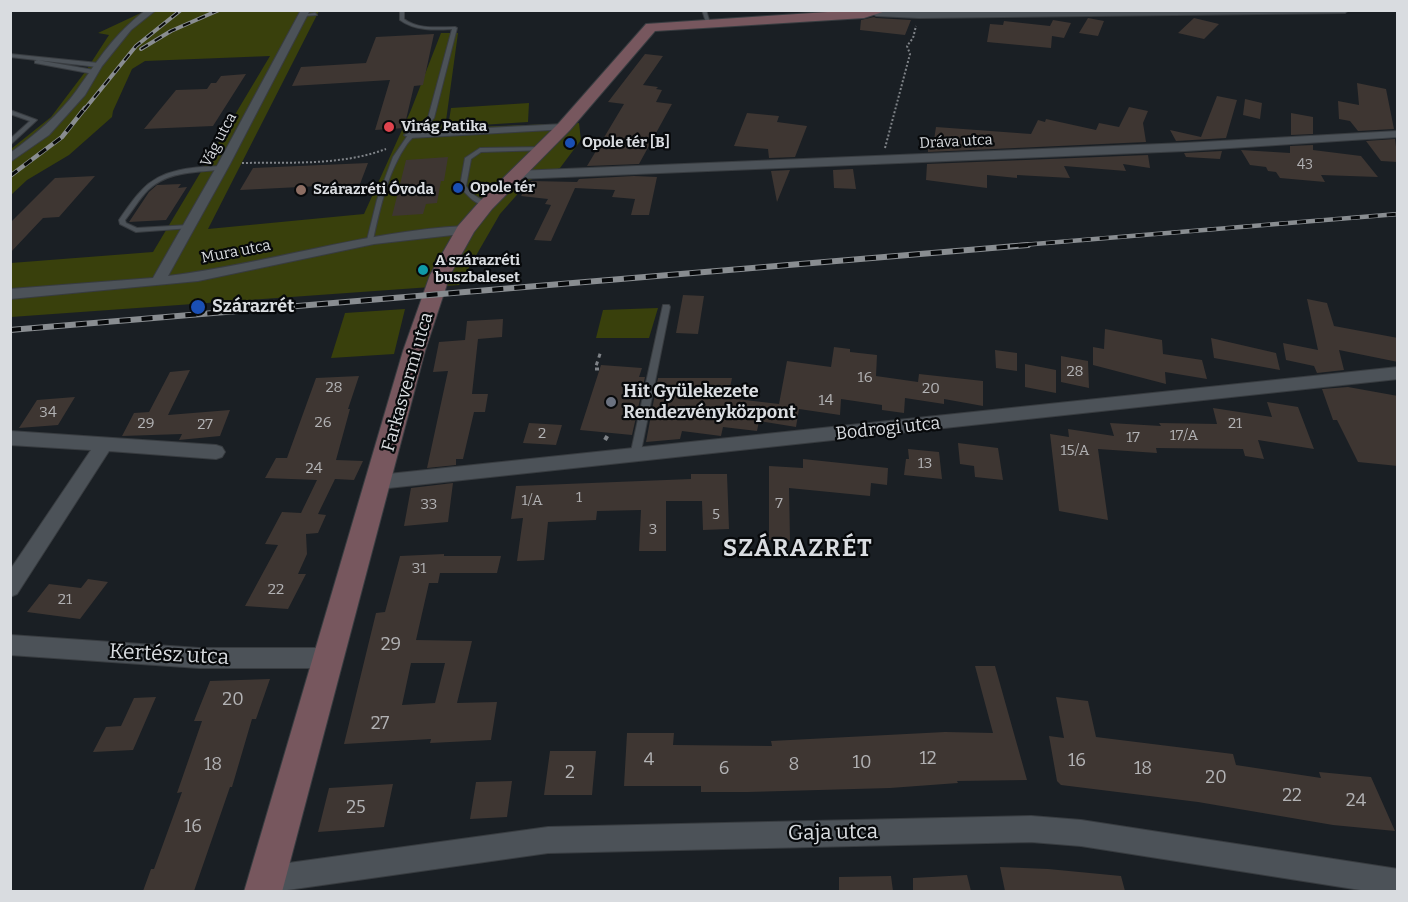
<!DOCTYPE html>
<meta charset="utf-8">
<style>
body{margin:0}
#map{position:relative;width:1408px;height:902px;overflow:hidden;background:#1a1f24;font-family:Bitter,serif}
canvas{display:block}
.frame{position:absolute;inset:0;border:12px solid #d9dce0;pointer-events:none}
</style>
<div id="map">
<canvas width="1408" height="902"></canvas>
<div class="frame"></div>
</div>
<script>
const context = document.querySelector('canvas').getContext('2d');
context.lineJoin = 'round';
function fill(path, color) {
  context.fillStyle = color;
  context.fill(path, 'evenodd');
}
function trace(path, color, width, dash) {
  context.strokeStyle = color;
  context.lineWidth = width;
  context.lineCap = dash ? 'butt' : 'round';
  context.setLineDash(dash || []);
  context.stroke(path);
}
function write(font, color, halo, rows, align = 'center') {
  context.font = font + ' Bitter,serif';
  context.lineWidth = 4.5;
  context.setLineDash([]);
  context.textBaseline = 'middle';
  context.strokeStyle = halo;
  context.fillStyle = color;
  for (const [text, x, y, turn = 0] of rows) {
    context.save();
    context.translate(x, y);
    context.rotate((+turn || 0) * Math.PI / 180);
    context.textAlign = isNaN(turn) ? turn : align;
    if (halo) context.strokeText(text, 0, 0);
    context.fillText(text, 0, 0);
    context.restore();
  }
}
const green = new Path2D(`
 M145 11H319L208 229 364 214 411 110 441 33H458L445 128 579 123 581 140 560 168 530 180 500 214 459 285 11 317V263L153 252 270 56 145 61 132 69 113 111 112 117 69 155 27 180 11 195V149L51 117 85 72 109 35 98 33Z
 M529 103 528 122 448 127 451 108Z
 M658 308 649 338H596L603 310Z
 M405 309 394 354 331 358 345 313Z`);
const building = new Path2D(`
 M874 17 876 18 911 20 905 35 860 30 861 20Z
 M1088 18 1104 21 1098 36 1079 33Z
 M1194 18 1219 24 1204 39 1178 33Z
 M1053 20 1071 23 1064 38 1052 36 1051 48 987 42 990 24 1003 25 1004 21 1050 26Z
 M434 34 423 85 414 86 404 128 375 130 390 80 292 86 301 67 366 63 376 37Z
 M645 54 663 56 643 85 658 87 656 89 662 90 656 102 672 104 667 113 639 164 587 166 624 104 608 102Z
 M246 74 213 126 144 129 176 90 207 89 211 83H216L221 76Z
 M1357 83 1386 89 1394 129 1358 131 1350 121 1339 119 1338 101 1359 105Z
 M1217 96 1237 100 1226 138 1176 141 1170 130 1201 137Z
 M1245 99 1262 103 1260 119 1243 115Z
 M1129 107 1148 111 1143 123 1146 142 928 152V139L934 140 936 127 1031 134 1038 120 1045 122 1046 119 1096 130 1099 123 1119 127Z
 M747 113 779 116 777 122 807 126 795 157 769 158 768 149 734 146Z
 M1291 113 1313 117V134L1291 135Z
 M1395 139 1398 162 1381 161 1366 141Z
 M1313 145V150L1361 156 1378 177 1321 175 1325 182 1280 178 1276 172 1268 171 1266 167 1250 165 1241 150 1290 153V146Z
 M1222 151 1220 159 1186 157 1184 153Z
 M1148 155 1150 168 1123 164 1126 171 1064 166 1070 178 1017 175V178L987 175V188L926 180 927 164Z
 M448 157 444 181H441L437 203 426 204 423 214 392 216 406 160Z
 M368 163 360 184 240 190 253 168Z
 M853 169 856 189 834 188 833 170Z
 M790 170 777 202 771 171Z
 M95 176 59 217 43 218 10 253V223L55 178Z
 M634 176 657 177 649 215H631L635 199 612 197 615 190 575 188 551 241 534 240 551 205 545 204 548 199 521 196 531 181 577 182 579 179Z
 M181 184 178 188 187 187 166 220 129 222 149 192 157 185Z
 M683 295 704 296 698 334 676 333Z
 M1307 299 1327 303 1334 326 1398 338V362L1339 350 1344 370 1317 373 1314 366 1286 360 1283 343 1318 350Z
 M503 319 502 337 478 339 472 394H488L485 412H474L463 459H456V465L427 468 448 371 433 372 439 342 465 340 467 321Z
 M1105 329 1162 340 1163 354 1202 360 1207 379 1165 372 1166 384 1093 365V347L1104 349Z
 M1211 338 1276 353 1280 370 1214 358Z
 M834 347 850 349V352L877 355 876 376 918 382 919 374 983 381V406L944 399V404L905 398 904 413 882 410V405L841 399 840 415 799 409 796 427 759 421 757 431 723 427 721 436 682 431 680 439 646 442 658 378H732L728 398 779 404 787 361 831 367Z
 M995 350 1017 353V371L996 368Z
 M1061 356 1088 361 1089 388 1061 382Z
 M1025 364 1056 370V393L1025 387Z
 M601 365 642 368 639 377H645L632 435 580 430Z
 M190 370 168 415 230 410 220 436 179 440 182 434 122 436 134 413 149 412 170 372Z
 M359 376 348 409H350L336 460 363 461 354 480 335 479 318 514 326 515 318 533 306 534 307 554 298 574H306L288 609 245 606 278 545 265 544 282 512 301 513 317 480 265 478 276 458H287L316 378Z
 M1348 387 1398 396V466L1358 462 1337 420H1333L1322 389Z
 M75 397 58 425 19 428 37 400Z
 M1267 402 1298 407 1314 449 1258 440 1264 459 1245 456 1243 449 1156 448 1157 453 1098 449 1108 520 1059 511 1050 434 1069 437 1068 429 1114 436 1110 423 1161 426 1159 423 1217 424 1213 408 1272 417Z
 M529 423 562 425 556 445 523 443Z
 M958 443 998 448 1003 480 975 477 974 466 960 464Z
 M908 449 939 452 942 479 904 475 906 459H909Z
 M803 459 888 468 887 485 871 483 870 496 789 488 790 541 769 540V466L803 468Z
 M691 474H727L729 529 703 530 702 501H666V551H639L641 510 597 511 596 520 548 522 544 560 517 561 523 518 511 519 516 486 691 479Z
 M453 483 448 522 404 526 411 488Z
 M444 554V556H501L497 573H440L438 583H429L416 640 472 641 457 703 497 702 491 740 430 743 431 739 344 744 376 613 385 612 400 556ZM411 663H445L435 703 402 705Z
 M88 579 108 582 80 619 27 612 49 584 81 588Z
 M975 666H995L1027 780 957 781 958 783 890 788 748 792H701V786H624L627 733H674L673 745 772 746 771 741 945 732 993 733Z
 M270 679 256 719H252L232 787H230L194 891H143L151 869H154L182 792 177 793 202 721H194L210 681Z
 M156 697 133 750 93 752 106 727 121 726 134 698Z
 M1056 697 1088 701 1096 737 1233 754 1236 765 1321 778 1319 772 1371 777 1395 831 1333 825 1198 802 1061 785 1057 781 1049 736 1064 738Z
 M550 751H596L592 795H544Z
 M512 781 507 817 470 819 476 782Z
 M393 784 384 827 318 832 329 788Z
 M1000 867 1048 869 1121 876 1125 891H1005Z
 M967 875 971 891H913V878Z
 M891 876 893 891H839V877Z`);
const pathFar2 = new Path2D(`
 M885 148 910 54 907 46 913 38 916 26
 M242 163C290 162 340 166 386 149`);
const pathFar1 = new Path2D(`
 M599 369H595L601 351`);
const path = new Path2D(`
 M605 440 609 433`);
const lane = new Path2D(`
 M400 10H404V19C419 30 438 27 455 27L457 28 434 118C426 128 415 133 407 144 388 171 380 208 373 240L370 242 367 240 377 200 393 157 408 135 428 118 452 29C434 30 415 31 400 20Z
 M702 10H706L710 23 706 22Z
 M315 13 317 15 302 16 300 15Z
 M10 54 98 63 101 65 98 67 10 57Z
 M37 60 94 70 97 72 94 74 35 63V61Z
 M10 110 37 120 10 145V139L30 121 10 114Z
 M544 147 546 148V150L481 152 471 159 466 186 471 193 488 204V206C477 206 466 195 460 186L465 158 480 148Z
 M222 166 225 168 224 169C198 173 169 170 148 190 139 199 133 210 125 220L126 223 137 228 189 225 191 226V228L136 232 120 224 119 220C126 210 133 199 142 190 162 168 195 167 222 166Z
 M663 305H669L670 307 640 456 638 458H632L630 456Z`);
const street = new Path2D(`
 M146 10H156L131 30 102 66 85 95 49 135 10 162V153C35 135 59 115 77 90 99 59 114 34 146 10Z
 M301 10 309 12 230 164 168 276C268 264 364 231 465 226L472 230 470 233 374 244 198 281 10 299V289L153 278 218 164Z
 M1071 10H1349L1345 13 919 18 876 16 871 13 875 10Z
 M564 124 568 125V129L410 138 404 135 410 132Z
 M1398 131V137L1185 151 517 179 511 175 517 171 1185 143Z
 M1398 367V379L379 489 372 487 370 482 372 477 379 475Z
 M10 431 216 445 222 447 225 452 222 457 216 459 109 451 17 594 10 597V570L91 450 10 445Z
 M10 635 199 648H328L336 651 339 658 336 665 328 668H199L10 655Z
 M1031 816 1081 820 1398 869V892H1373L1081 846 1031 842 548 853 273 892 258 888 254 879 258 870 267 866 548 827Z`);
const secondary = new Path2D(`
 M858 10H889L864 18 655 31 570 130 492 209 474 232 450 275 425 351 282 892H244L403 351 430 275 458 226 480 201 558 124 646 24Z`);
const railFar2 = new Path2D(`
 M141 49 171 31 219 10
 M84 110 136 46 181 10`);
const railFar1 = new Path2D(`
 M10 176 62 137 85 108
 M1010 246 1398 214`);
const rail = new Path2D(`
 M10 330 1028 245`);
const markers = [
 [389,127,6,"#e0444e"],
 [570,143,6,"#1a4fb4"],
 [458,188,6,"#1a4fb4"],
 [301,190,6,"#8d6e63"],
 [423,270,6,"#0f9aa8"],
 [198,307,8,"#1a4fb4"],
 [611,402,6,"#6b7280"]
];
const farNumbernames = [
 ["43",1305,165]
];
const farPoinames = [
 ["Virág Patika",401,127],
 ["Opole tér [B]",582,143],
 ["Opole tér",470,188],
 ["Szárazréti Óvoda",313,190],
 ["A szárazréti",435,261],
 ["buszbaleset",435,278]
];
const farStreetnames = [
 ["Vág utca",219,140,-62],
 ["Dráva utca",956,142,-3],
 ["Mura utca",236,252,-11]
];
const numberNames = [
 ["28",1075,372],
 ["16",865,378],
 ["28",334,388],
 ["20",931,389],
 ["14",826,401],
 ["34",48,413],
 ["26",323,423],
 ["29",146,424],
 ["21",1235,424],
 ["27",205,425],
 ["2",542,434],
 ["17/A",1184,436],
 ["17",1133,438],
 ["15/A",1075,451],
 ["13",925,464],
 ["24",314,469],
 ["1",579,498],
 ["1/A",532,501],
 ["7",779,504],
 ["33",429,505],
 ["5",716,515],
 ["3",653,530],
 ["31",419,569],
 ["22",276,590],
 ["21",65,600]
];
const poiNames = [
 ["Szárazrét",212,307],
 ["Hit Gyülekezete",623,392],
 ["Rendezvényközpont",623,413]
];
const streetNames = [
 ["Farkasvermi utca",408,382,-74],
 ["Bodrogi utca",888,429,-6]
];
const nearNumbernames = [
 ["29",391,645],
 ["20",233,700],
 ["27",380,724],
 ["12",928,759],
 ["4",649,760],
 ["16",1077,761],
 ["10",862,763],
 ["18",213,765],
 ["8",794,765],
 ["6",724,769],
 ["18",1143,769],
 ["2",570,773],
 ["20",1216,778],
 ["22",1292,796],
 ["24",1356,801],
 ["25",356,808],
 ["16",193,827]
];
const nearStreetnames = [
 ["Kertész utca",169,655,3],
 ["Gaja utca",833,833,-1]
];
const districtNames = [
 ["SZÁRAZRÉT",798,549]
];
fill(green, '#39400c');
fill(building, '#3e3632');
trace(lane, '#383c40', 2);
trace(street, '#383c40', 2);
trace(secondary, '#383c40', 2);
trace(pathFar2, '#7f8388', 2, [2, 2]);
trace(pathFar1, '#7f8388', 3, [4, 4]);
trace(path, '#7f8388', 4, [4.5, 4.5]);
fill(lane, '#4c5258');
fill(street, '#4c5258');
fill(secondary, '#77575e');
trace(railFar2, '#898d91', 4);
trace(railFar1, '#898d91', 4.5);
trace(rail, '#898d91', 6);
trace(railFar2, '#07090b', 2, [8]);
trace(railFar1, '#07090b', 3, [9]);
trace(rail, '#07090b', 4, [11]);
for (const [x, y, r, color] of markers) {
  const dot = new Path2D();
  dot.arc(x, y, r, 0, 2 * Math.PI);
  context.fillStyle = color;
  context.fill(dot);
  trace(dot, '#07090b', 2);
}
write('14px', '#b2b2b4', null, farNumbernames);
write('bold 15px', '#d9dce0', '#07090b', farPoinames, 'left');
write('15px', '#d9dce0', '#07090b', farStreetnames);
write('15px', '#b2b2b4', null, numberNames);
write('bold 18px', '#d9dce0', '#07090b', poiNames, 'left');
write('18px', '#d9dce0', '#07090b', streetNames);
write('18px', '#b2b2b4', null, nearNumbernames);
write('21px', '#d9dce0', '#07090b', nearStreetnames);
context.letterSpacing = '1.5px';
write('bold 24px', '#d9dce0', '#07090b', districtNames);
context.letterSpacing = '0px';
</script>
